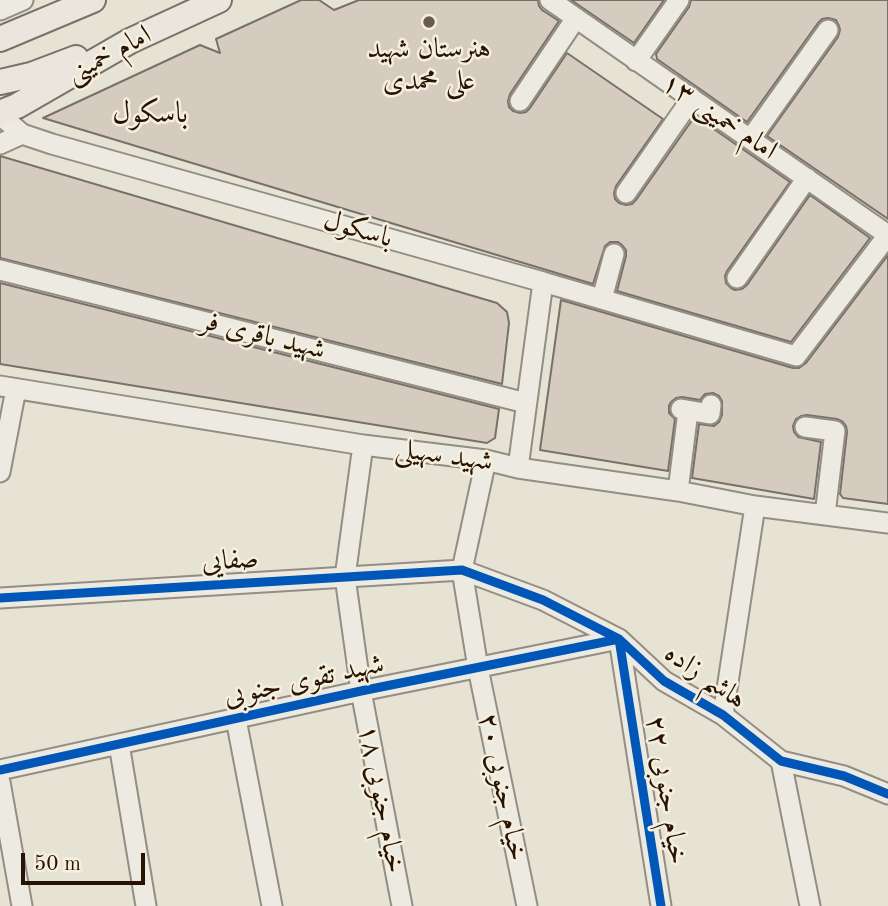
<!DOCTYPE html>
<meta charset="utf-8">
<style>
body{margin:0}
#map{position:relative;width:888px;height:906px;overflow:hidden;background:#e7e3d4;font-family:"Old Standard TT",serif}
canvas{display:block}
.scale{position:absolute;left:21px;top:853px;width:124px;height:32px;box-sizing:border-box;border:4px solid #281203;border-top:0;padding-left:9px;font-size:21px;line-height:24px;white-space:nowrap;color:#281203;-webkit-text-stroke:5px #f5efde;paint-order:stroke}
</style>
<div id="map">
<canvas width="888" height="906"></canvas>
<div class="scale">50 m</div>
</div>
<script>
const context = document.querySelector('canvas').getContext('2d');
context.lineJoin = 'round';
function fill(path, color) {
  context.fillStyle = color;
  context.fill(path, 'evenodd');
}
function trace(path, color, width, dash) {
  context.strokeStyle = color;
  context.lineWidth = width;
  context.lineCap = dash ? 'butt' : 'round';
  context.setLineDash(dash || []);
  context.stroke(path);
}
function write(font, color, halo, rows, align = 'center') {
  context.font = font + ' "Old Standard TT",Amiri,serif';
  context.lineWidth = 5;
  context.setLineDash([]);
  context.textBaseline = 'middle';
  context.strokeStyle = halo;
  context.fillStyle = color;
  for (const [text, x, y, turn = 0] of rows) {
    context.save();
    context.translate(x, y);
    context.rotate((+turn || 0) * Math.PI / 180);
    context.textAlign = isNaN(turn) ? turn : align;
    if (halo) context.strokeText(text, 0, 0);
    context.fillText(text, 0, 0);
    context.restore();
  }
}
const building = new Path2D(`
 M301 0H319L334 10 359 0H538L539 6 542 10 559 21 510 94 508 101 509 107 513 111 520 113 526 112 530 108 567 53 663 119 616 186 614 193 615 199 619 203 626 205 632 204 636 200 695 116 790 182 727 271 725 276 726 283 731 288 735 290 742 289 747 285 810 195 870 238 791 342 617 291 626 256V250L622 245 618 242H610L605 246 593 284 43 118 200 45 220 53 216 39Z
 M571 0H664L634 43Z
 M691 0H888V219L767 136 838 37 840 30 839 26 836 20 828 18 822 19 818 23 747 122 657 59 656 54 689 7Z
 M0 156 497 303 507 312 509 323 502 384 0 258Z
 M888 255V504L843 498 840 494 847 432 846 426 843 422 837 419 807 415 801 416 796 419 793 426 794 432 798 437 821 442 814 499 692 478 699 424 714 426 719 422 722 415V401L719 396 713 393 705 394 700 400 682 397 676 398 671 402 669 406V413L675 419 668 471 540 450 561 300 793 368H799L806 363Z
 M0 283 499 409 495 438 487 443 0 364Z`);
const minor = new Path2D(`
 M550 0 888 235
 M0 10 23 0
 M636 61 679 0
 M520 101 576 18
 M0 115 22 134 52 144 543 282 518 468
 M751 138 828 30
 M0 144 22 134
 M626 193 692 98
 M0 270 526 403
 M737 278 807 178
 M543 282 796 356 888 235
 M602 299 614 254
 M0 386 363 445 486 460 518 468 678 491 755 506 888 523
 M681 409 710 414 711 405
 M805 427 835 431 825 515
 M363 445 345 577 361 691 402 906
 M486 460 462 570 478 668 527 906
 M0 472 16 389
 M678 491 688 411
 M0 598 462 570 543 600 619 639 664 681 723 715 781 761 844 776 888 794
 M723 715 755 506
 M236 719 272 906
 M119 744 146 906
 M781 761 810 906
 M0 770 361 691 619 639 661 906
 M0 782 22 906`);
const major = new Path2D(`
 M0 39 93 0
 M0 82 31 75 76 58
 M0 113 17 106 130 41 219 0`);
const cycleway = new Path2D(`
 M0 598 462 570 543 600 619 639 664 681 723 715 781 761 844 776 888 794
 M0 770 361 691 619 639 661 906`);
const markers = [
 [429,22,7,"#6b5b4c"]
];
const poiNames = [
 ["هنرستان شهید",429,50],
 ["علی محمدی",429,82]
];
const streetNames = [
 ["امام خمینی",109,55,-28],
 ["امام خمینی ۱۳",719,117,34],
 ["باسکول",358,230,16],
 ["شهید باقری فر",263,336,14],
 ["شهید سهیلی",444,456,8],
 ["صفایی",230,561,-4],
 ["هاشم زاده",705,677,35],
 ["شهید تقوی جنوبی",304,681,-12],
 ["خیام جنوبی ۲۰",502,787,78],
 ["خیام جنوبی ۲۲",666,790,81],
 ["خیام جنوبی ۱۸",381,799,79]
];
const neighbourhoodNames = [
 ["باسکول",150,114]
];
fill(building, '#d6cbbf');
trace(building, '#777168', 2);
trace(minor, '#938d83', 23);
trace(major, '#777168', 28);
trace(minor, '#edeae2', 19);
trace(major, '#eae6de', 24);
trace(cycleway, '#0057b8', 9);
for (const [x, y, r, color] of markers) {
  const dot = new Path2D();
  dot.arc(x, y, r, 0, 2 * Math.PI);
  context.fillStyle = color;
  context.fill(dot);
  trace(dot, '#f5efde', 2.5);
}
write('28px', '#281203', '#f5efde', poiNames);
write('28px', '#281203', '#f5efde', streetNames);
write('30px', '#281203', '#f5efde', neighbourhoodNames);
</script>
